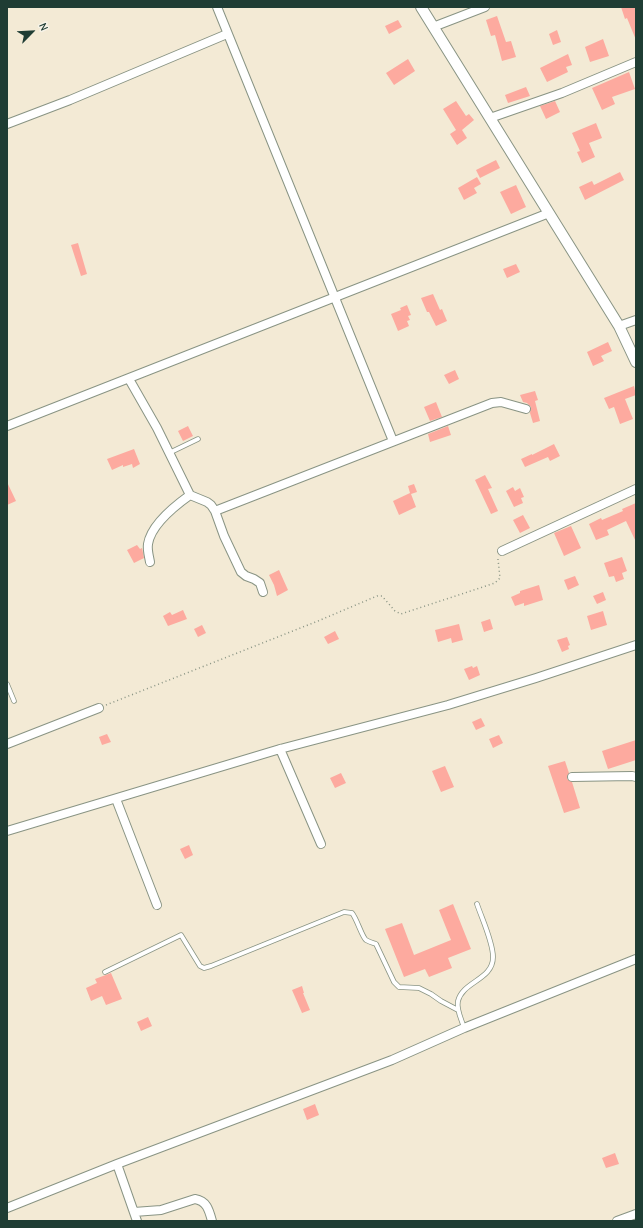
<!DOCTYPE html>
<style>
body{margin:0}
#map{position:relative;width:643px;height:1228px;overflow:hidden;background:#f3ead5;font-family:"Comic Neue",sans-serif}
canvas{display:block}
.frame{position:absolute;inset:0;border:8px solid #1f3d34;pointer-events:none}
.north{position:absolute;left:12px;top:12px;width:40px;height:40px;-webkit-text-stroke:3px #f7f3e8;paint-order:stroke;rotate:66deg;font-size:11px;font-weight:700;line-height:16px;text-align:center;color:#1f3d34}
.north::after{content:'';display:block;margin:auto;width:14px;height:18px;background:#1f3d34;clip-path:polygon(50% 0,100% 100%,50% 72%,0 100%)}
</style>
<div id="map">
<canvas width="643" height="1228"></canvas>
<div class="frame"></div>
<div class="north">N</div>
</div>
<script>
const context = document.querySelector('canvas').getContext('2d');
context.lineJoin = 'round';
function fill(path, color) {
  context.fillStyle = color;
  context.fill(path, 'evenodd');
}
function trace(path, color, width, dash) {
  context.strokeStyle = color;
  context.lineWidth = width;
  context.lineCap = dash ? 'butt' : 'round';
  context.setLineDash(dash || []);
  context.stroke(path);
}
const building = new Path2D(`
 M621 7H636V40L627 18 625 19Z
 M497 16 506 42 511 41 516 57 502 61 495 35 491 36 486 20Z
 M398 20 402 27 389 34 385 26Z
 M557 30 561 42 553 45 549 34Z
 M603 39 609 56 590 62 585 47Z
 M568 54 572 65 566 67 568 72 547 82 540 68Z
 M408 59 415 71 394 85 386 73Z
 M629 72 635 89 612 97 615 104 602 110 592 88Z
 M526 87 530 96 508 103 505 95Z
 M456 101 466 116 469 114 474 120 462 130 467 138 457 145 450 134 456 130 443 109Z
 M555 101 560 112 546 119 540 106Z
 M596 123 602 138 589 143 595 157 582 163 577 152 580 151 572 133Z
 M496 160 500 168 480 178 476 170Z
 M620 172 624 180 585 200 579 187 592 181 594 185Z
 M477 177 481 184 474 188 477 193 464 200 458 188Z
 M516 185 526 207 511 214 500 192Z
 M78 243 87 274 81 276 71 245Z
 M516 264 520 272 507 278 503 269Z
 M433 294 440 310 442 309 447 321 436 326 429 312H427L421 298Z
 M407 305 411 315 408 316 410 320 407 321 409 326 398 331 391 314 401 310 400 308Z
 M608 342 612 351 601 356 604 361 593 366 587 352Z
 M455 370 459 379 449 384 444 375Z
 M634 386 636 395 625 399 633 419 620 424 614 407 609 409 604 398Z
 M535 391 538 400 535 401 540 421 533 423 530 413 531 407 527 403 523 402 520 395Z
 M436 402 442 417 430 421 424 407Z
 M188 426 193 436 183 441 178 431Z
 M448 426 451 435 430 442 428 434Z
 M554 444 560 456 550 461 548 457 525 467 521 459 532 454V455Z
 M134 449 140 464 133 468 132 464 123 467V465L112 470 107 459Z
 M485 475 492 488 488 489 498 511 491 514 475 480Z
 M7 482 16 501 7 505Z
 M414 484 417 492 411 494 416 507 399 515 393 501 410 493 408 486Z
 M513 487 515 491 520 488 524 497 521 498 523 503 514 507 506 491Z
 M636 503V542L626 521 607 530 609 535 596 540 589 524 601 518 602 520 623 511 622 509Z
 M523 515 530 528 520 533 513 520Z
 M571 526 581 548 564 556 554 533Z
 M137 545 140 549 142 548 144 558 134 563 127 550Z
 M622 557 627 571 622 573 624 579 616 582 614 576 609 577 604 563Z
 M279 570 288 590 277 596 274 585 269 575Z
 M575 576 579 585 568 590 564 580Z
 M539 585 543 600 524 606V603L515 606 511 597 520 593V591Z
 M603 592 606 600 597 604 593 596Z
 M183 610 187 619 168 626 163 616 170 612 172 615Z
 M603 611 607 625 591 630 587 616Z
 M490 619 493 629 484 632 481 622Z
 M459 624 463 640 452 643 451 638 438 642 435 630Z
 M202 625 206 633 198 637 194 629Z
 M335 631 339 639 328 644 324 637Z
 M567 637 570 645 568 646 569 649 562 652 557 640Z
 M472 666 473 668 477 666 480 675 469 680 464 669Z
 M481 718 485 726 476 730 472 722Z
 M107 734 111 742 102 745 99 737Z
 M499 735 503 743 493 748 489 739Z
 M636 740V760L608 769 602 751Z
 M565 761 569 773 567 777V779L572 782 580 808 564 813 548 766Z
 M445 766 454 787 441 792 432 771Z
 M341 773 346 783 335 788 330 778Z
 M189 845 193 855 185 859 180 849Z
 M453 904 471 949 448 958 452 968 429 977 425 969 404 977 385 929 402 923 414 955 451 940 439 910Z
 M111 973 122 999 106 1005 102 996 91 1001 86 988 97 983 95 979Z
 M302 986 304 993H303L310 1010 302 1013 292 990Z
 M148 1017 152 1026 141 1031 137 1022Z
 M315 1104 319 1115 307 1120 303 1109Z
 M615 1153 619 1164 606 1168 602 1158Z`);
const path = new Path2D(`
 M106 705 318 621 377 596H382L395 611 401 614 495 583 500 578 498 559`);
const service = new Path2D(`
 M169 453 198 439
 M7 684 14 701
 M105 972 181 935 200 966 204 968 211 966 344 912 352 913C357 919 362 937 366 940 369 942 373 943 376 944L394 982 399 987 419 988 431 994 441 1001 458 1010
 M464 1028C462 1020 456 1010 458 1001 463 981 493 980 493 957 493 942 482 919 477 904`);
const minor = new Path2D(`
 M217 7 393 441
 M433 27 485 7
 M490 118 562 93 636 62
 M7 124 70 100 227 34
 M619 326 636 320
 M129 379 157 428 190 495 207 502 211 505 215 511 224 536 241 572 246 576 254 579 260 583 263 592
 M7 426 549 213
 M215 511 492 403 501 402 526 409
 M502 551 636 489
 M150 562C149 556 147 550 148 544 151 525 176 505 190 495
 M7 744 99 708
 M280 749 321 844
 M572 777 632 776 636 777
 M116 799 157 905
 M7 831 280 749 448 705 536 678 636 645
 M117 1164 137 1221
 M7 1208 117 1164 392 1060 464 1028 636 959
 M134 1212 161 1210 195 1199C207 1201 209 1210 212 1221
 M617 1221 636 1214`);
const tertiary = new Path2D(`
 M421 7 619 326 636 362`);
fill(building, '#fdaa9f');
trace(service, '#899484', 5.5);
trace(minor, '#899484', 10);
trace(tertiary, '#899484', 12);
trace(path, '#899484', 1.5, [1, 3]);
trace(service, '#fff', 4);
trace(minor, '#fff', 8);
trace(tertiary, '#fff', 10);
</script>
